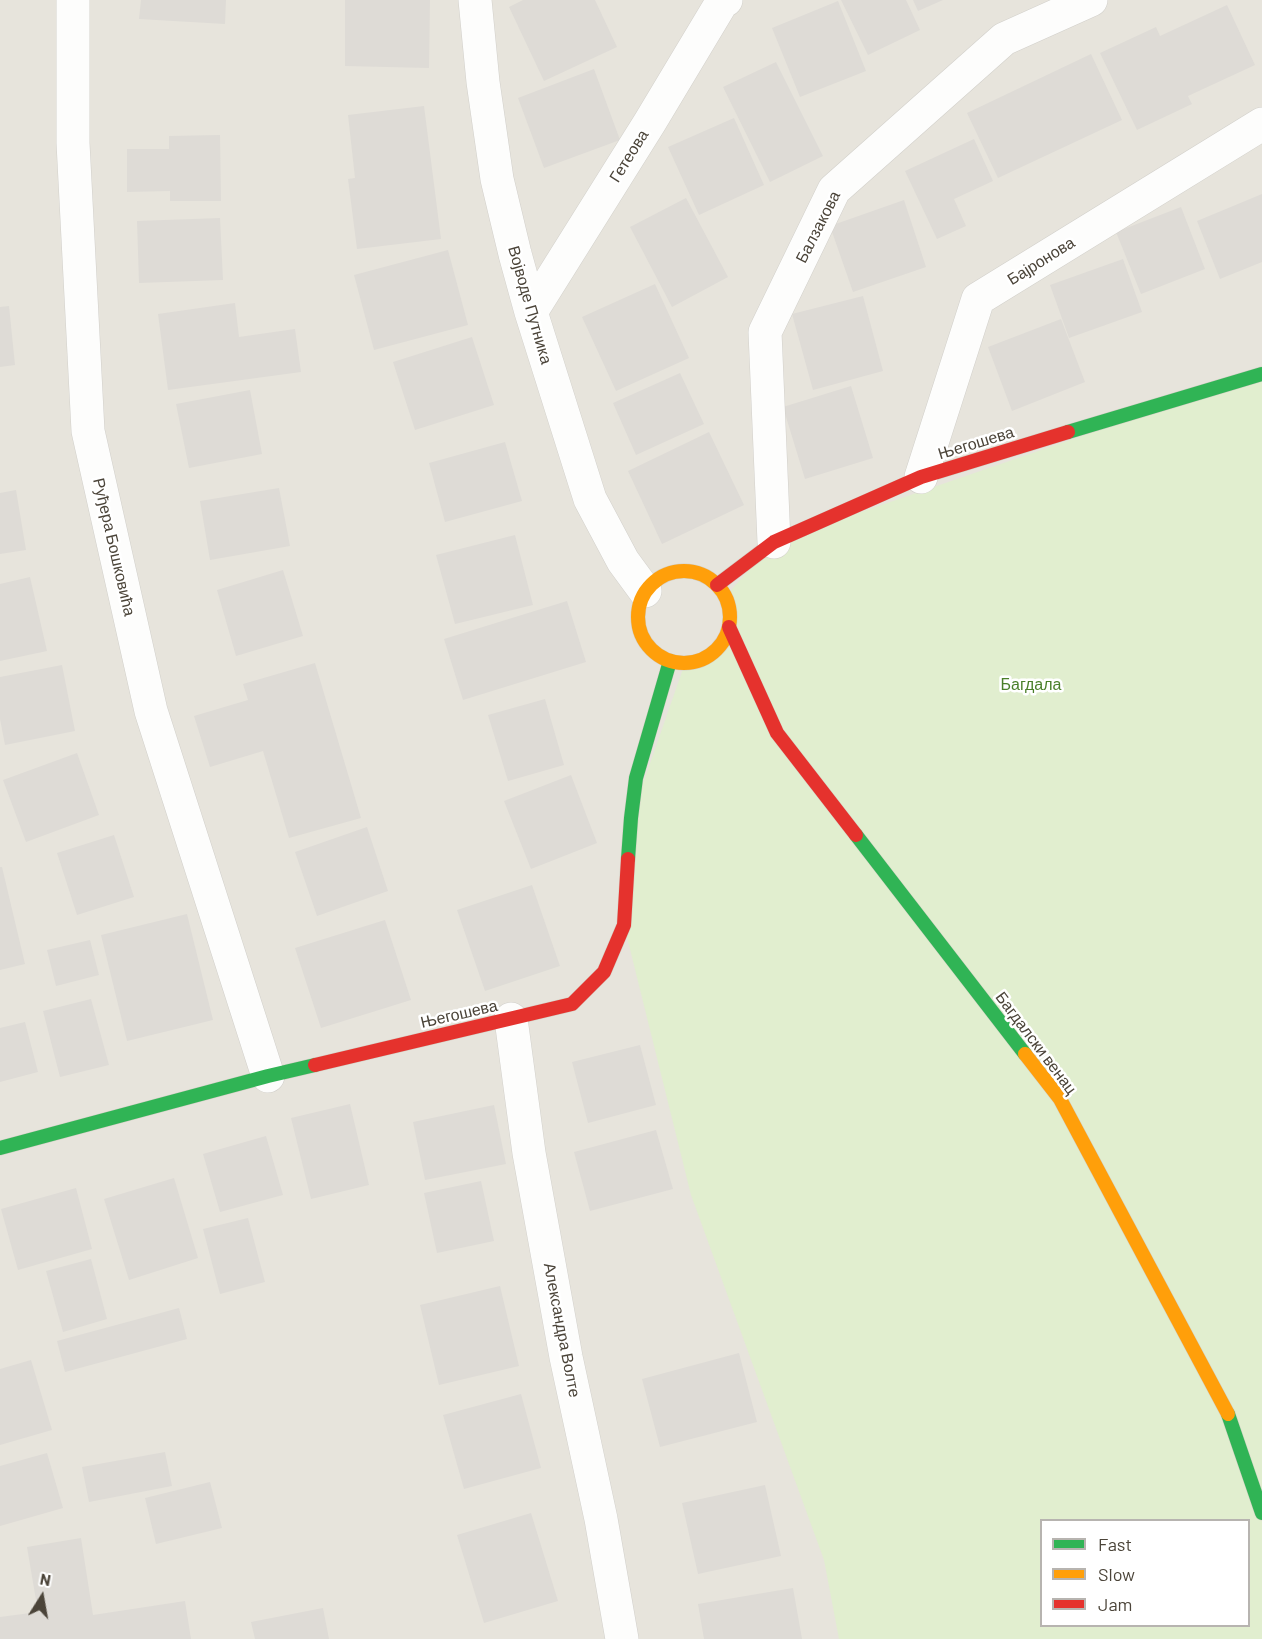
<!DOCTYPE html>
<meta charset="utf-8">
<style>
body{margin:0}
#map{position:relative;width:1262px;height:1639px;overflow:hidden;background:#f4f2ee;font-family:Barlow,sans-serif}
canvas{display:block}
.legend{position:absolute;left:1040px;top:1519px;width:210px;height:108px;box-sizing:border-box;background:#fff;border:2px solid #b7b4b0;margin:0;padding:8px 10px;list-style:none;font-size:18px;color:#4b4439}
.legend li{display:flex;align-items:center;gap:12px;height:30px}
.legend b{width:30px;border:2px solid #b7b4b0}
.north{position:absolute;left:12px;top:1567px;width:60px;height:60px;-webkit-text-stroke:4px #fff;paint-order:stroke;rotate:11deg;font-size:16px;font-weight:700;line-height:24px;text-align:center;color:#4b4439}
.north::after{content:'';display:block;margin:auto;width:21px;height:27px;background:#4b4439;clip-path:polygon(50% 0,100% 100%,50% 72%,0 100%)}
</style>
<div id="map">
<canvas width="1262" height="1639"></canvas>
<ul class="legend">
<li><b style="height:8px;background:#30b455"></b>Fast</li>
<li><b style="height:8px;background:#ff9f0a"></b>Slow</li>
<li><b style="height:8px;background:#e5322d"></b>Jam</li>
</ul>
<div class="north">N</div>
</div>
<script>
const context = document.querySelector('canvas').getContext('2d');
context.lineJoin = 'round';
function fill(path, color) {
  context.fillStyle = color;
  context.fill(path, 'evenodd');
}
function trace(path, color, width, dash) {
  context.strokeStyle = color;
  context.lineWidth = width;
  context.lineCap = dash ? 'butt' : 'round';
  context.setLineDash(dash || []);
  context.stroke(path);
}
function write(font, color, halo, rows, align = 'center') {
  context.font = font + ' Barlow,sans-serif';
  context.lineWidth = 5;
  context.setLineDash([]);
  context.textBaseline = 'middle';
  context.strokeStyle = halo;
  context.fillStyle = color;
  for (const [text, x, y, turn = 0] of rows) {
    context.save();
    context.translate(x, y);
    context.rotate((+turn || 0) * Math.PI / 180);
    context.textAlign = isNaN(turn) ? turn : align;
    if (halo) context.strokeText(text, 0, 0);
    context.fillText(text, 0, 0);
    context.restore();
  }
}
const residential = new Path2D(`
 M0 0H1262V1639H0ZM1042 1520H1248V1626H1042Z`);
const green = new Path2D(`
 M1262 374V1639H839L824 1560 691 1195 624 925 631 818 685 663C706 659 721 652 726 629 729 614 730 612 725 597L774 542ZM1042 1520H1248V1626H1042Z`);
const building = new Path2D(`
 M141 0H226L225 24 139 19Z
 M345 0H430L429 68 345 66Z
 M523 0H595L617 47 544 81 509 7Z
 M841 0H906L920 30 868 55Z
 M913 0H943L918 11Z
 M838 1 866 71 800 97 772 28Z
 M1227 5 1255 65 1188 96 1192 104 1137 130 1100 53 1156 27 1160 36Z
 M1091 54 1122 120 998 178 967 113Z
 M776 62 823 156 770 182 723 87Z
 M594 69 620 140 544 168 518 98Z
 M424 106 441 239 357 249 348 179 355 178 348 115Z
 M734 118 764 185 699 215 668 147Z
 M220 135 221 201H170V191L127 192V149H169V136Z
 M974 139 993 181 954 199 966 226 937 239 905 171Z
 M1262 194V262L1220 279 1197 221Z
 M686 198 728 277 672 307 630 227Z
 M904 200 926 267 853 292 830 226Z
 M1181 207 1205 269 1141 294 1116 232Z
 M220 218 223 280 139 283 137 221Z
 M448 250 468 325 374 350 354 275Z
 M1123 259 1142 312 1069 338 1050 285Z
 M655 284 689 358 616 391 582 317Z
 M863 296 883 371 813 390 792 314Z
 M235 303 239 337 295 329 301 372 168 390 158 314Z
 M9 306 15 365 0 367V307Z
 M1061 319 1085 382 1012 411 988 347Z
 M472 337 494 405 415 430 393 362Z
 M680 373 704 424 636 455 613 403Z
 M851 386 873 458 805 479 783 407Z
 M250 390 262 454 189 468 176 404Z
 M709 432 744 505 662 544 628 471Z
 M505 442 522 501 445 522 429 463Z
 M279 488 290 546 210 560 200 501Z
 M16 490 26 550 0 554V493Z
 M515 535 533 605 455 624 436 555Z
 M283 570 303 636 236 656 217 590Z
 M30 577 47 651 0 661V584Z
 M567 601 586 662 463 700 444 639Z
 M315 663 361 818 289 838 263 751 210 767 194 716 248 700 243 684Z
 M62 665 75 731 5 745 0 719V677Z
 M545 699 564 765 508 781 488 715Z
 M77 753 99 815 26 842 3 780Z
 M571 775 597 843 531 869 504 801Z
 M367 827 388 891 317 916 295 852Z
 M114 835 134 897 77 915 57 853Z
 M0 867H2L25 964 0 970Z
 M532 885 560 966 485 991 457 910Z
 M187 914 213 1020 127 1041 101 935Z
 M385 920 411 1000 321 1028 295 948Z
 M90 940 99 975 56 986 47 950Z
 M91 999 109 1065 60 1077 43 1011Z
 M25 1022 38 1072 0 1082V1028Z
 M640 1045 656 1105 588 1123 572 1062Z
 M350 1104 369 1185 311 1199 291 1118Z
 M494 1105 506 1164 425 1180 413 1122Z
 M656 1130 673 1189 590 1211 574 1152Z
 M266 1136 283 1195 220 1212 203 1154Z
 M174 1178 198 1258 129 1280 104 1199Z
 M481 1181 494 1241 437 1253 424 1193Z
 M76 1188 92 1249 18 1270 1 1209Z
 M248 1218 265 1282 220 1294 203 1229Z
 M91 1259 107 1319 63 1332 46 1271Z
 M500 1286 519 1366 439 1385 420 1305Z
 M179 1308 187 1339 65 1372 57 1341Z
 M739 1353 757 1422 660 1447 642 1379Z
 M31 1360 52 1430 0 1445V1369Z
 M521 1394 541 1468 464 1489 443 1415Z
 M165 1452 172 1486 89 1502 82 1467Z
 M47 1453 63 1508 0 1526V1466Z
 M210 1482 222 1528 156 1544 145 1498Z
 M765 1485 781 1556 698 1574 682 1503Z
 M531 1513 558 1601 484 1623 457 1535Z
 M81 1538 93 1615 185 1601 191 1639H0V1617L38 1612 27 1547Z
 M793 1588 802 1639H704L698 1604Z
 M323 1608 329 1639H255L251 1622Z`);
const street = new Path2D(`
 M73 0V143L88 431 151 711 268 1076
 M475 0 483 82 497 179 515 254 531 312 590 499 623 561 645 591
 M531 312 650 122 722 2 726 0
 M921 477 978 299 1262 124
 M774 542 765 332 834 190 1004 39 1091 0
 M511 1019 529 1153 566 1357 601 1519 622 1639`);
const fast = new Path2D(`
 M1068 432 1262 374
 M856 835 1025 1054
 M628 859 631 818 636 778 670 661
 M0 1148 268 1076 315 1065
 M1228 1414 1262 1513`);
const slow = new Path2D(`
 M638 617a46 46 0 1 1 92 0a46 46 0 1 1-92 0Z
 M1025 1054 1060 1099 1228 1414`);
const jam = new Path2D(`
 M717 585 774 542 921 477 1068 432
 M729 627 777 733 856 835
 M315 1065 572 1004 604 972 624 925 628 859`);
const streetNames = [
 ["Гетеова",629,156,-58],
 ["Балзакова",818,227,-63],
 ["Бајронова",1041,261,-32],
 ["Војводе Путника",530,305,74],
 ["Његошева",976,443,-17],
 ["Руђера Бошковића",114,547,77],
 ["Његошева",459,1014,-13],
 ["Багдалски венац",1036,1043,53],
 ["Александра Волте",562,1330,79]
];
const parkNames = [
 ["Багдала",1031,685]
];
fill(residential, '#e7e4dc');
fill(green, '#e1eecf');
fill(building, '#dedbd6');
trace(street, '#d2d0cb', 34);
trace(fast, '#d3cfc5', 15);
trace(slow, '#d3cfc5', 15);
trace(jam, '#d3cfc5', 15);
trace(street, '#fdfdfc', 33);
trace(fast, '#30b455', 14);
trace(slow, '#ff9f0a', 14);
trace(jam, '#e5322d', 14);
write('16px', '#4b4439', '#fff', streetNames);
write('16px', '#4a7f2a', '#fff', parkNames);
</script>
